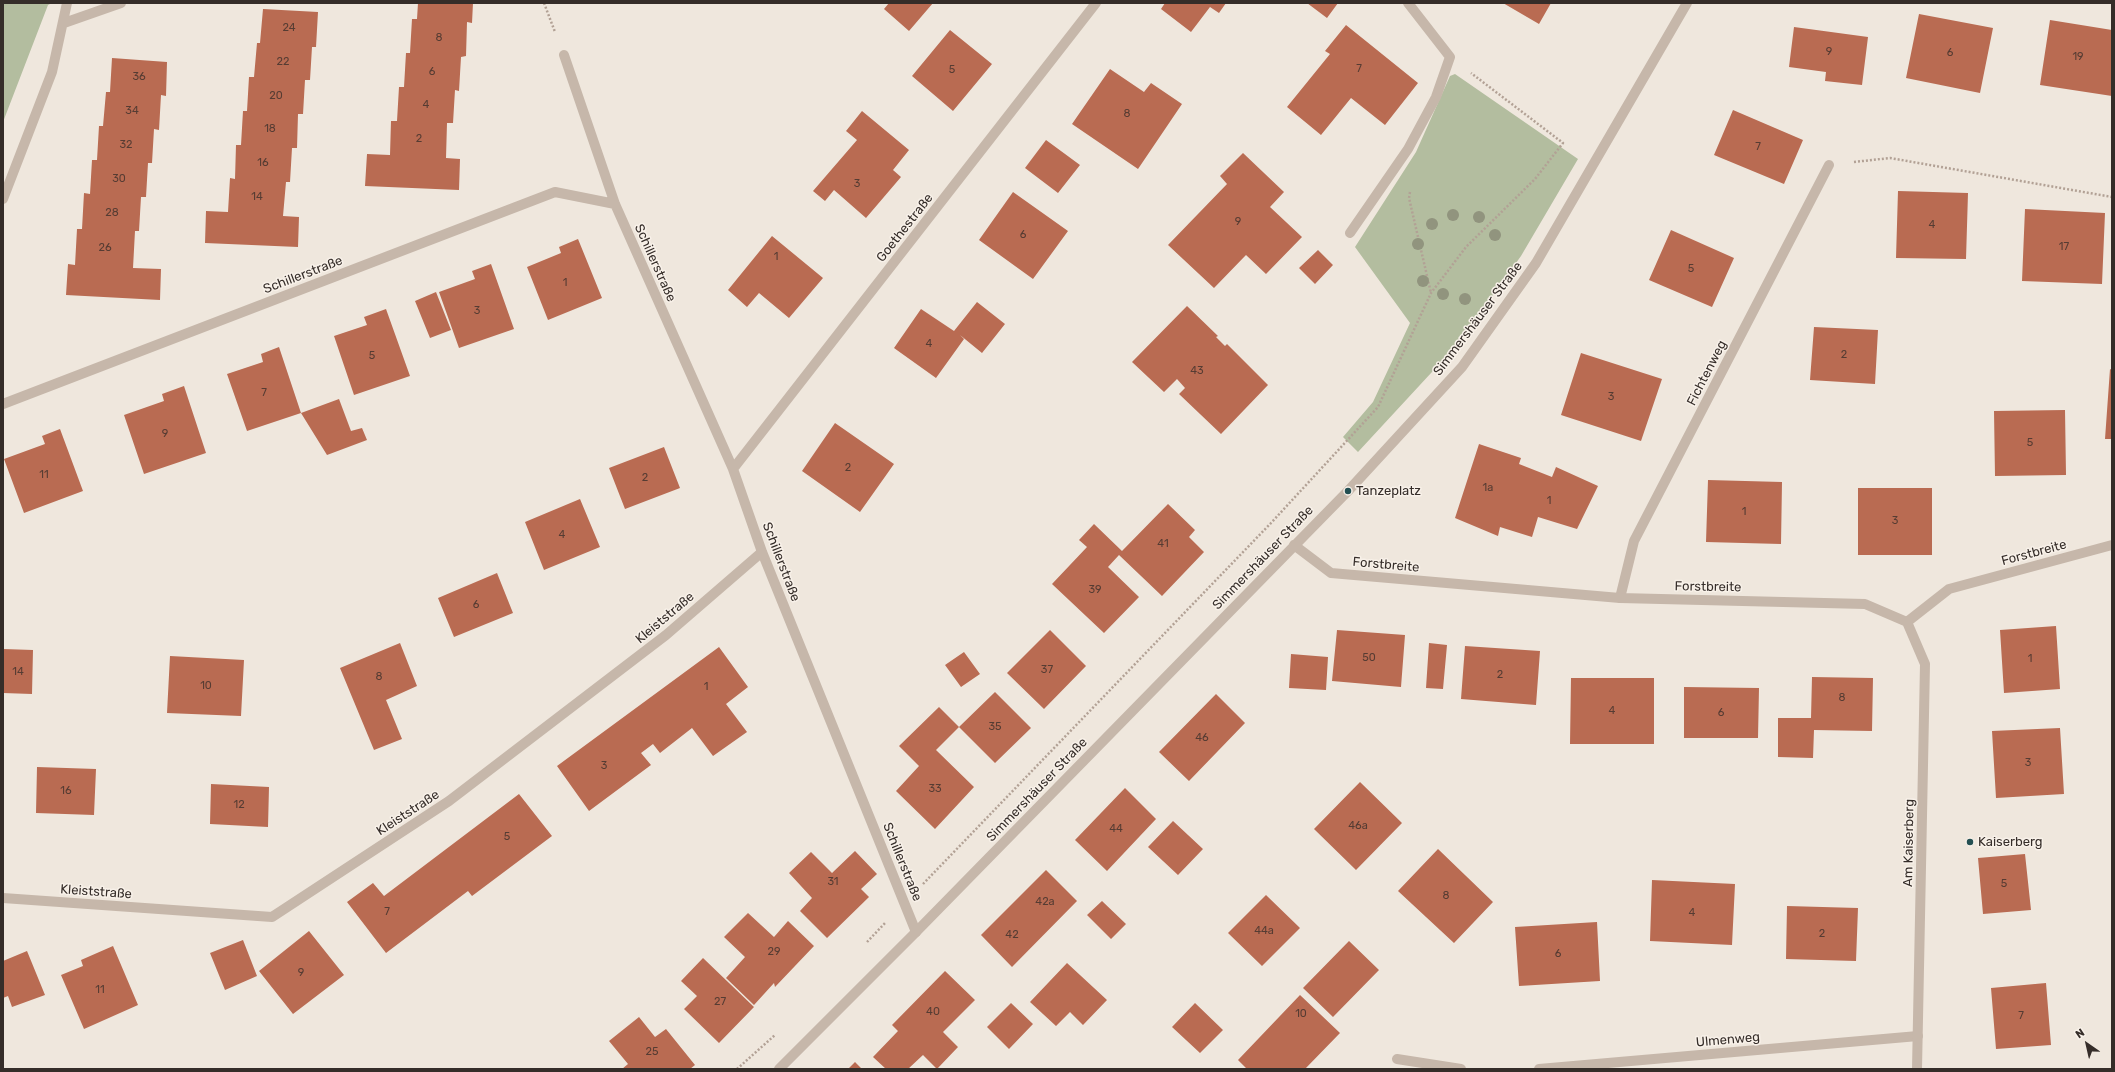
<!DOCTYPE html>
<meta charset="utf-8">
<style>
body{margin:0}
#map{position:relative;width:2115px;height:1072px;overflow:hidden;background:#efe7dd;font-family:Rubik,sans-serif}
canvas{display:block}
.frame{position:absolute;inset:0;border:4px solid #352d29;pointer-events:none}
.north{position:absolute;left:2067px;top:1024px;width:40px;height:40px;-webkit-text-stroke:3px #f8f1e9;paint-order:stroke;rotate:326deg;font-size:11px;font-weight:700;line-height:16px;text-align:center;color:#352d29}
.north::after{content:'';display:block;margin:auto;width:14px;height:18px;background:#352d29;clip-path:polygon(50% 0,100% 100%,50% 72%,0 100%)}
</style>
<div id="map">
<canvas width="2115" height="1072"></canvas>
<div class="frame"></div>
<div class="north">N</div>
</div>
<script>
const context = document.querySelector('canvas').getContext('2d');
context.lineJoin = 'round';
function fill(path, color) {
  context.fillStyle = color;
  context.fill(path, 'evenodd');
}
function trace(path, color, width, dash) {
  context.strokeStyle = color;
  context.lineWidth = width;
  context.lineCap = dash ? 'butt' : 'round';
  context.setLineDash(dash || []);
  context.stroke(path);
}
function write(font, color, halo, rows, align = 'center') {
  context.font = font + ' Rubik,sans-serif';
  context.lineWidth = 3;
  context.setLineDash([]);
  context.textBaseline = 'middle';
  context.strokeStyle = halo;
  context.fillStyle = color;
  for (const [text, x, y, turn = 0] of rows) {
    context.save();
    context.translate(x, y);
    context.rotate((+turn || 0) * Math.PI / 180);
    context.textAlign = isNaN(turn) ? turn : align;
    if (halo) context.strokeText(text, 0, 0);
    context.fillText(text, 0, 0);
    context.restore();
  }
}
const green = new Path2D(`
 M3 3H52L48 5 3 122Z
 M1455 74 1578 159 1521 256 1456 346 1358 452 1343 437 1373 402 1410 323 1355 247 1416 152 1450 76Z`);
const building = new Path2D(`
 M418 3H473L472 23 467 22 466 56 461 57 459 91 455 90 453 123H447L446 158 460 159 459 190 365 186 367 154 390 155 391 121H397L399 87H404L406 53H410L412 19H417Z
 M889 3H933L909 31 884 9Z
 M1165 3H1226L1219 13 1210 7 1191 32 1161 9Z
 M1307 3H1338L1327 18Z
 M1503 3H1551L1539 24Z
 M263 9 318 12 316 47H312L310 80H305L303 114H298L297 148H292L290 182H286L283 216 299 217 298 247 205 243 206 211 228 212 230 178 235 179 236 145H241L243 111H247L249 77H254L257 43H260Z
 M1919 14 1993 28 1980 93 1906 78Z
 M2050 20 2112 30V96L2040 85Z
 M1346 25 1418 83 1385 125 1351 98 1321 135 1287 107 1330 54 1325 51Z
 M1794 27 1868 37 1862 85 1825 81 1826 72 1789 67Z
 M950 30 992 64 953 111 912 76Z
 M112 58 167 62 166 96 161 95 159 130 154 129 152 163H148L146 197H141L139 231H135L133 268 161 269 160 300 66 295 68 264 75 265 77 229H82L84 193 90 194 92 160H97L99 126H103L106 92H110Z
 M1110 69 1144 92 1151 83 1182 104 1138 169 1072 124Z
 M1733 110 1803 140 1784 184 1714 155Z
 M862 111 909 150 893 170 901 177 866 218 834 190 825 201 813 191 857 140 846 131Z
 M1046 140 1080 165 1058 193 1025 168Z
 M1243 153 1284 192 1270 207 1302 237 1266 274 1246 255 1214 288 1168 245 1227 184 1220 176Z
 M1898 191 1968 193 1966 259 1896 258Z
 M1013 192 1068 231 1033 279 979 240Z
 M2025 209 2105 213 2102 284 2022 281Z
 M1671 230 1734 258 1712 307 1649 280Z
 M772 236 823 278 789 318 759 293 747 307 728 290Z
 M578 239 602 298 548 320 527 267 561 253 559 247Z
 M1318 250 1333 265 1315 284 1299 268Z
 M491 264 514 329 459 348 439 292 475 279 472 271Z
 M436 292 451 330 430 338 415 301Z
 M977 302 1005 324 982 353 960 335 964 339 936 378 894 348 921 309 954 331Z
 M1187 306 1218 336 1216 337 1225 346 1227 344 1268 385 1221 434 1179 394 1185 388 1177 379 1164 392 1132 362Z
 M386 309 410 376 354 395 334 336 367 325 364 317Z
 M1814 327 1878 330 1875 384 1810 380Z
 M279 347 301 413 247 431 227 374 263 362 261 354Z
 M1581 353 1662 379 1641 441 1561 415Z
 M2110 369 2112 370V439H2105Z
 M184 386 206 453 144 474 124 415 164 401 162 394Z
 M339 399 351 431 362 428 367 440 327 455 301 413Z
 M2065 410 2066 475 1995 476 1994 411Z
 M835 423 894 464 860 512 802 471Z
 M60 429 83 491 24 513 4 459 45 444 42 436Z
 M1479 444 1521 458 1519 464 1552 477 1556 467 1598 486 1577 529 1538 517 1532 537 1500 527 1498 536 1455 518Z
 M664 447 680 488 625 509 609 468Z
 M1708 480 1782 482 1781 544 1706 542Z
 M1858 488H1932V555H1858Z
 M580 499 600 547 544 570 525 522Z
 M1168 504 1195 530 1189 537 1204 552 1162 596 1119 555 1108 567 1139 597 1104 633 1052 584 1087 547 1079 540 1094 524 1122 551Z
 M497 573 513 613 454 637 438 598Z
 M2056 626 2060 689 2004 693 2000 630Z
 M1050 630 1086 666 1044 709 1007 673Z
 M1337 630 1405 635 1401 687 1332 681Z
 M400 643 417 686 386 700 402 739 374 750 340 668Z
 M1429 643 1447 645 1443 689 1426 688Z
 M1465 646 1540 651 1536 705 1461 699Z
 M719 647 748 687 726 704 747 732 713 756 692 728 660 753 653 744 641 753 651 765 589 811 557 766Z
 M3 649 33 650 32 694 3 693Z
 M964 652 980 674 961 687 945 665Z
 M1291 654 1328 657 1326 690 1289 688Z
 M170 656 244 660 241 716 167 713Z
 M1812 677 1873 678 1872 731 1814 730 1813 758 1778 757V718H1811Z
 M1571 678H1654V744H1570Z
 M1684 687 1759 688 1758 738H1684Z
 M995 692 1031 728 995 763 959 727Z
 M1216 694 1245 723 1189 781 1159 752Z
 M939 707 959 727 936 750 974 787 935 829 896 791 919 766 899 746Z
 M2060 728 2064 794 1996 798 1992 731Z
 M37 767 96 769 94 815 36 813Z
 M1360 782 1402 823 1356 870 1314 829Z
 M211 784 269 787 268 827 210 824Z
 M1125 788 1156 819 1107 871 1075 840Z
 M519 794 552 836 472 896 468 891 386 953 347 902 373 883 384 896Z
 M1173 821 1203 849 1178 875 1148 847Z
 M1438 849 1493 902 1454 943 1398 891Z
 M855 851 877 874 861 889 869 897 827 938 800 911 812 898 789 873 811 852 832 873Z
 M2025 854 2031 910 1983 914 1978 858Z
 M1046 870 1077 901 1012 967 981 935Z
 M1652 880 1735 884 1732 945 1650 941Z
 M1266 895 1300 928 1262 966 1228 933Z
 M1102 901 1126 924 1111 939 1087 915Z
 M1787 906 1858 908 1856 961 1786 959Z
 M748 913 774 937 788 921 814 946 775 987 774 983 754 1005 726 978 745 957 724 937Z
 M1597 922 1600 981 1519 986 1515 927Z
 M309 931 344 975 293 1014 259 971Z
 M243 940 257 976 225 990 210 953Z
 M1349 941 1379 970 1333 1017 1303 988Z
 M113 946 138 1005 84 1029 61 975 83 966 81 960Z
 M27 951 45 995 12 1007 8 996 3 998V961Z
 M703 958 754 1007 719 1043 684 1009 697 996 681 981Z
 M1067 963 1107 1000 1083 1025 1070 1012 1056 1026 1030 1002Z
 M945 971 975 1000 943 1032 958 1047 937 1069 923 1055 908 1069H886L873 1057 898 1031 892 1025Z
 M2046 983 2051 1045 1996 1049 1991 988Z
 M1300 995 1340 1033 1305 1069H1247L1238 1060Z
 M1011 1003 1033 1024 1009 1049 987 1027Z
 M1195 1003 1223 1030 1200 1053 1172 1027Z
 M639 1017 655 1037 666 1029 695 1065 690 1069H622L628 1064 609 1041Z
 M855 1062 862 1069H848Z`);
const path = new Path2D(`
 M544 3 555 32
 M1854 162 1890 158 2112 197
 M1410 192 1409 198 1431 293
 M923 884 1271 523 1378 407 1431 293 1466 247 1535 179 1563 143 1471 73
 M867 942 886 922
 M737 1069 775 1035`);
const service = new Path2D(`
 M1350 233 1408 149 1436 97 1450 57 1408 3
 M1620 598 1634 541 1829 165
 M1397 1059 1461 1069
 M1539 1069 1918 1036`);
const minor = new Path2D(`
 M64 23 121 3
 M564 55 615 204 733 469 762 552 916 932
 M3 199 52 72 67 3
 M3 404 555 192 615 204
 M733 469 1096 3
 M1294 545 1331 573 1620 598 1865 604 1907 622
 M1907 622 1925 664 1917 1069
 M1907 622 1949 589 2112 545
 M3 898 272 917 449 801 666 635 762 552`);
const tertiary = new Path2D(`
 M779 1069 916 932 1348 491 1462 367 1536 263 1687 3`);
const trees = [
 [1453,215],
 [1479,217],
 [1432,224],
 [1495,235],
 [1418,244],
 [1423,281],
 [1443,294],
 [1465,299]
];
const markers = [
 [1348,491,4,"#234f52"],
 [1970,842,4,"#234f52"]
];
const numberNames = [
 ["24",289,28],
 ["8",439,38],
 ["9",1829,52],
 ["6",1950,53],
 ["19",2078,57],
 ["22",283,62],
 ["7",1359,69],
 ["5",952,70],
 ["6",432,72],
 ["36",139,77],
 ["20",276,96],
 ["4",426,105],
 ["34",132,111],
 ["8",1127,114],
 ["18",270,129],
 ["2",419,139],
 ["32",126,145],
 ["7",1758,147],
 ["16",263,163],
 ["30",119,179],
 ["3",857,184],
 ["14",257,197],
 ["28",112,213],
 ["9",1238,222],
 ["4",1932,225],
 ["6",1023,235],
 ["17",2064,247],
 ["26",105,248],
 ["1",776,257],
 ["5",1691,269],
 ["1",565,283],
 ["3",477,311],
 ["4",929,344],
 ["2",1844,355],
 ["5",372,356],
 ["43",1197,371],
 ["7",264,393],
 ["3",1611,397],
 ["9",165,434],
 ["5",2030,443],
 ["2",848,468],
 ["11",44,475],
 ["2",645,478],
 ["1a",1488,488],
 ["1",1549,501],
 ["1",1744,512],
 ["3",1895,521],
 ["4",562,535],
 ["41",1163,544],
 ["39",1095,590],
 ["6",476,605],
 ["50",1369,658],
 ["1",2030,659],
 ["37",1047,670],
 ["14",18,672],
 ["2",1500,675],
 ["8",379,677],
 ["10",206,686],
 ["1",706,687],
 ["8",1842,698],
 ["4",1612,711],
 ["6",1721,713],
 ["35",995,727],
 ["46",1202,738],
 ["3",2028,763],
 ["3",604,766],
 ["33",935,789],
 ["16",66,791],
 ["12",239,805],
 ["46a",1358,826],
 ["44",1116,829],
 ["5",507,837],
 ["31",833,882],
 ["5",2004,884],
 ["8",1446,896],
 ["42a",1045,902],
 ["7",387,912],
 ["4",1692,913],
 ["44a",1264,931],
 ["2",1822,934],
 ["42",1012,935],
 ["29",774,952],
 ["6",1558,954],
 ["9",301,973],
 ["11",100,990],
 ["27",720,1002],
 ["40",933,1012],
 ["10",1301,1014],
 ["7",2021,1016],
 ["25",652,1052]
];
const streetNames = [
 ["Goethestraße",905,228,-52],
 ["Schillerstraße",655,263,66],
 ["Schillerstraße",303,275,-21],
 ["Simmershäuser Straße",1478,319,-53],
 ["Fichtenweg",1707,373,-63],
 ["Forstbreite",2034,553,-15],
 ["Simmershäuser Straße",1263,558,-46],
 ["Schillerstraße",781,562,69],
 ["Forstbreite",1386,565,5],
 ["Forstbreite",1708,587,1],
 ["Kleiststraße",665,618,-40],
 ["Simmershäuser Straße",1037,790,-46],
 ["Kleiststraße",408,813,-33],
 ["Am Kaiserberg",1909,843,-89],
 ["Schillerstraße",902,862,68],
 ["Kleiststraße",96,892,4],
 ["Ulmenweg",1728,1040,-5]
];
const poiNames = [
 ["Tanzeplatz",1356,491],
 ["Kaiserberg",1978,842]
];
fill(green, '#b3bd9f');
fill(building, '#b96b52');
trace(path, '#b2a195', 2.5, [2, 2]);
trace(service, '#c6b7aa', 10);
trace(minor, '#c6b7aa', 10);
trace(tertiary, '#c6b7aa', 10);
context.fillStyle = '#91947e';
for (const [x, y] of trees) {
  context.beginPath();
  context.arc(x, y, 6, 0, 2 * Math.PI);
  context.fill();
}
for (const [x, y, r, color] of markers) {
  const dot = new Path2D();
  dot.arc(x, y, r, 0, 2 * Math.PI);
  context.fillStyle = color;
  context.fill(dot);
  trace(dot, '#f8f1e9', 1.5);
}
write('11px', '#563c33', null, numberNames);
write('13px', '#352d29', '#f8f1e9', streetNames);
write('13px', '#352d29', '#f8f1e9', poiNames, 'left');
</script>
